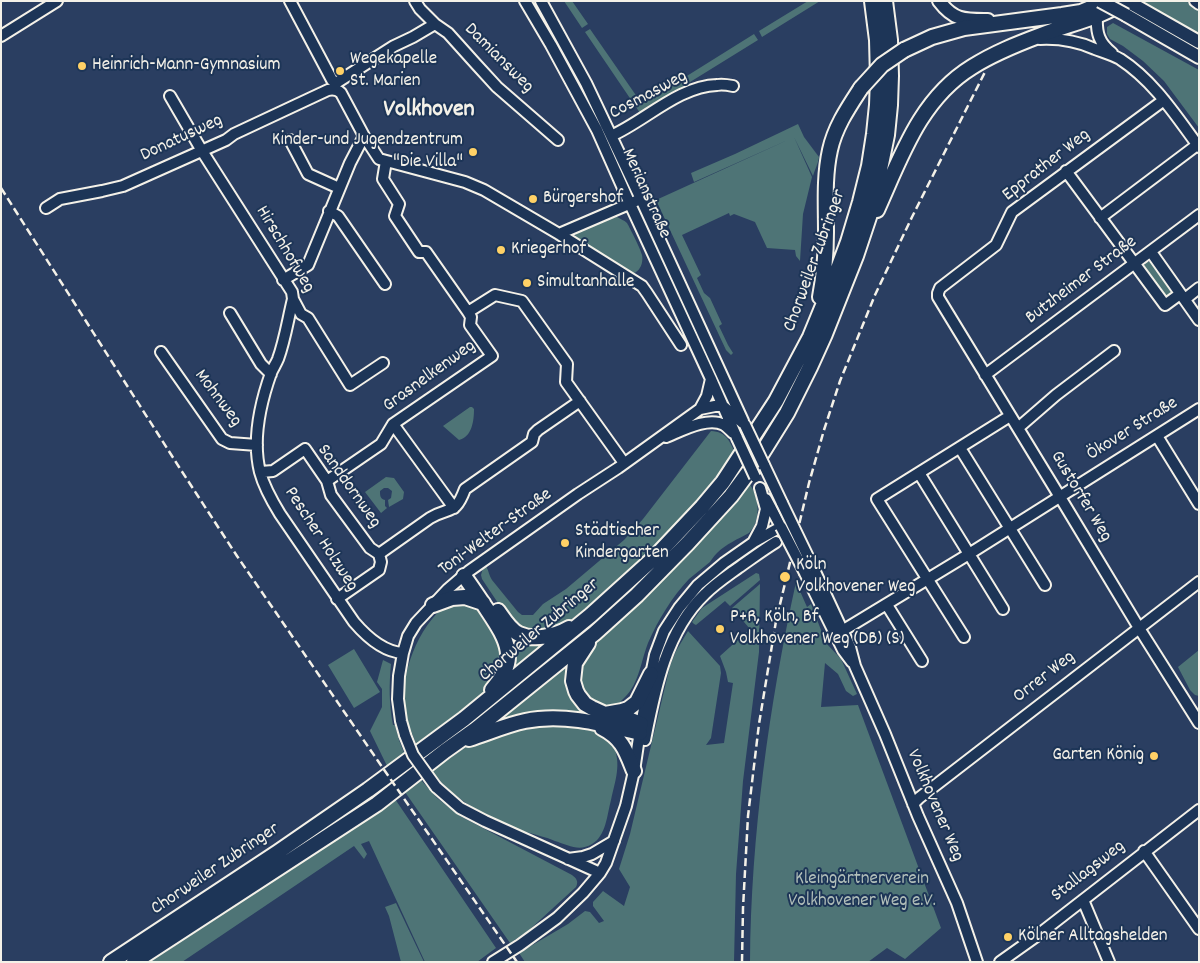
<!DOCTYPE html>
<meta charset="utf-8">
<style>
body{margin:0}
#map{position:relative;width:1200px;height:963px;overflow:hidden;background:#2a3e61;font-family:Dekko,sans-serif}
canvas{display:block}
.frame{position:absolute;inset:0;border:2px solid #f4f1e8;pointer-events:none}
</style>
<div id="map">
<canvas width="1200" height="963"></canvas>
<div class="frame"></div>
</div>
<script>
const context = document.querySelector('canvas').getContext('2d');
context.lineJoin = 'round';
function fill(path, color) {
  context.fillStyle = color;
  context.fill(path, 'evenodd');
}
function trace(path, color, width, dash) {
  context.strokeStyle = color;
  context.lineWidth = width;
  context.lineCap = dash ? 'butt' : 'round';
  context.setLineDash(dash || []);
  context.stroke(path);
}
function write(font, color, halo, rows, align = 'center') {
  context.font = font + ' Dekko,sans-serif';
  context.lineWidth = 4;
  context.setLineDash([]);
  context.textBaseline = 'middle';
  context.strokeStyle = halo;
  context.fillStyle = color;
  for (const [text, x, y, turn = 0] of rows) {
    context.save();
    context.translate(x, y);
    context.rotate((+turn || 0) * Math.PI / 180);
    context.textAlign = isNaN(turn) ? turn : align;
    if (halo) context.strokeText(text, 0, 0);
    context.fillText(text, 0, 0);
    context.restore();
  }
}
const green = new Path2D(`
 M564 1H572L588 24 582 28Z
 M808 1H820L762 37 759 31Z
 M1146 1H1186L1199 10V36L1144 2Z
 M1113 23 1199 70V128L1164 81 1143 61 1123 46 1110 39 1107 34V27Z
 M590 29 642 104 754 34 758 40 640 113 585 32Z
 M798 124 804 137 819 157C818 164 815 169 813 176L794 137 812 177 803 214 800 261 796 256 795 250 767 248 755 222 734 214 730 216 729 213 682 235 701 275 697 278 704 293 710 298 722 324 719 326 728 345 733 353 731 355 726 350 656 200 790 139 694 182 691 173 735 154Z
 M617 217C620 219 624 220 627 223 630 228 641 250 642 255 644 265 638 275 628 274L577 241 575 236 576 233 609 218Z
 M1147 262H1153L1173 291V294L1166 299 1143 268 1145 264Z
 M470 407H472L474 409C474 421 472 437 459 440L443 426Z
 M711 431C727 432 729 441 735 452L702 495 659 541 632 568 584 610 564 625 541 633 521 629 508 618 482 579 481 575 483 568 486 566C489 571 489 576 492 580L518 612 522 615H533L543 604 566 589 624 540 643 519Z
 M386 477 394 478 404 492 403 499 389 507 388 500 391 498 392 491 388 488H384L380 491C380 495 380 499 385 500V506L387 508 381 513 365 492Z
 M749 483C759 497 762 519 749 533 738 539 726 544 717 553 714 556 712 559 710 562 703 568 696 573 689 579 672 597 658 620 648 643 640 664 639 686 621 701L624 706 612 710 591 705 576 679 586 650 647 594 697 544 722 517Z
 M756 573 759 574 760 580 730 606 725 601 696 625 694 624 692 622 702 608 705 606Z
 M796 582 807 607 811 604 826 643 841 659 857 694 853 696 846 691 838 674 825 663 821 707 858 705 941 928 905 959 887 948 868 962H750C751 835 769 706 796 582Z
 M760 584 759 652 743 781 736 874 734 962H525L519 953 568 924 585 911 590 912 599 923 604 921 593 906V902L603 891 624 906 630 887 619 869 630 834 670 666 676 651 688 631 720 666 721 673 711 738 706 745 724 743 733 683 728 682 726 672 720 656 750 629 732 608Z
 M448 603 476 604 505 652 491 687 417 746 411 731 408 732C407 726 405 720 404 713 400 673 417 628 448 603Z
 M507 636 556 638 504 678Z
 M578 648 570 674 603 721 486 729Z
 M354 649 380 692 354 708 328 665Z
 M1199 650V696L1195 695 1190 690 1178 667Z
 M383 660 391 664C389 686 389 703 393 725H395L399 740 405 755 388 768 370 731 382 707V689L377 682Z
 M541 721 601 730 618 742 613 745C622 764 615 781 611 800 607 815 606 836 592 844 579 852 568 845 555 841 546 837 536 835 526 832 491 820 454 801 432 771L463 749 476 741Z
 M421 780 437 798 460 816 572 875C576 878 579 881 576 887L528 931 510 943 405 792Z
 M395 799 496 948 477 962H425L369 841 361 844 367 854 364 859 354 846 182 962H150L375 814Z
 M396 903 424 962H401L389 916 385 907Z`);
const minor = new Path2D(`
 M290 1 332 80 336 83 394 46 413 37 435 24
 M415 1 420 9 435 24 448 33 475 63 497 87 558 140
 M525 1 551 45 597 130 630 204 711 379 737 438
 M541 1 586 83 641 199 743 421
 M1195 1 1199 4
 M1097 16C1096 33 1099 43 1112 53
 M1 36 57 1
 M1040 39C1060 38 1077 41 1095 49 1103 52 1113 55 1120 59 1154 81 1176 116 1199 147
 M170 96 202 151 292 292 293 299 301 314 308 318 350 385 383 363
 M1164 100 1012 212 996 245 940 288 938 293V297L1060 497 1139 628 1199 723
 M611 136C645 121 679 86 717 85 722 84 728 85 733 86
 M290 140 308 174 339 188
 M1066 171 1165 305 1180 294
 M46 208 60 199 102 191 123 186 226 140 234 134 328 90C333 89 337 89 341 93L364 136 379 159 465 182 484 190 559 234 642 286 647 293 681 345
 M329 211 338 216 385 284
 M1100 218 1197 145
 M559 234 636 201
 M1151 252 1199 320
 M283 280 308 265 350 163 364 136
 M293 299C288 319 285 340 278 359 276 364 273 368 271 373 260 404 252 440 260 472 264 487 272 501 280 514L354 622C366 636 384 652 403 653
 M1185 299 1199 288
 M468 312 495 295 522 301 567 364 566 382 624 463
 M230 313 261 364 271 374
 M161 352 222 439 230 443 257 445
 M985 375 1199 215
 M700 409 707 396 711 379
 M393 424 454 508
 M1018 428 1056 395 1114 351
 M1157 436 1199 504
 M666 437C681 431 708 416 724 425 727 427 730 430 733 433
 M960 448 1045 585
 M764 465 782 503
 M261 472 273 471 305 449 327 481 331 495 370 548 379 554
 M919 473 1003 609
 M327 481 381 444 393 424 492 356 470 325 471 317 468 312 426 252H419L395 216 399 204 383 179 386 161
 M766 499 781 527
 M754 541 762 526 766 509 760 488
 M810 561 850 647 855 666 885 734 918 816 957 903 977 962
 M805 573 843 650 852 662
 M337 599 379 570 381 562 379 554 430 518C450 506 455 516 465 489L532 442 534 434 538 430 580 401
 M887 605 922 661
 M964 637 877 499 1010 416
 M838 640 842 631 969 554 1199 409
 M405 735 401 721 398 699 399 676 403 653 408 636 416 623 433 605 448 589 469 571 578 494 618 468 700 409 715 406H723L745 425
 M645 740C655 689 666 631 705 594 715 584 727 576 738 568 751 559 763 550 776 542
 M436 787 460 808 485 821 600 873
 M913 804 919 798 1199 582
 M1144 851 1199 929
 M568 859 583 857 592 854 614 841
 M1083 900 1109 962
 M493 962 520 945 557 918 583 893 600 873 606 863 626 806 634 771 641 724 655 655 664 631 679 608 698 585 724 563 754 542 788 523
 M1000 962 1038 935 1199 810`);
const major = new Path2D(`
 M939 1C954 21 965 20 988 20
 M1127 1 1199 42
 M1126 15 1199 57`);
const highway = new Path2D(`
 M904 50 932 37 964 28 1062 15 1081 12 1093 7
 M877 210C901 157 920 99 972 67 994 53 1017 44 1041 35 1069 24 1100 18 1126 1
 M820 297C824 276 826 254 826 232 826 205 824 177 830 150 835 127 848 108 861 88
 M464 576C472 587 480 599 488 611 508 641 519 660 492 690
 M433 605 452 598 465 597 483 603
 M498 611C503 618 510 630 519 634 534 641 555 636 569 628
 M588 643 575 663 573 681 576 691 578 695 585 704 592 708 605 714 622 711 628 709 637 702 651 674
 M610 715 631 720 641 724
 M602 728C622 738 626 751 634 771
 M469 739C488 733 506 725 525 721 563 713 603 724 640 733
 M111 962 278 852 368 790 464 719 591 615 654 558 702 507 723 482 776 401 810 337 836 274 848 242 860 202 869 166 874 134 877 105 878 78 877 40 872 1
 M134 962 377 804 445 751 476 729 595 633 637 595 688 543 731 496 759 458 787 413 810 367 825 334 856 256 872 208 887 135 890 105 891 76 890 40 885 1`);
const rail = new Path2D(`
 M1 188 179 467 237 556 378 761 517 962
 M742 962 743 908 748 816 759 724 776 621 809 483 824 430 840 381 875 295 912 217 986 70`);
const minorBridge = new Path2D(`
 M745 425 764 465
 M737 438 755 477
 M782 503 810 561
 M781 527 805 573
 M405 735 413 755 436 787`);
const majorBridge = new Path2D(`
 M1100 1 1126 15`);
const highwayBridge = new Path2D(`
 M861 88 882 65 904 50`);
const markers = [
 [82,66,5,"#ffd166"],
 [340,71,5,"#ffd166"],
 [473,152,5,"#ffd166"],
 [533,199,5,"#ffd166"],
 [501,250,5,"#ffd166"],
 [527,283,5,"#ffd166"],
 [565,543,5,"#ffd166"],
 [785,577,6,"#ffd166"],
 [720,629,5,"#ffd166"],
 [1154,756,5,"#ffd166"],
 [1008,937,5,"#ffd166"]
];
const streetNames = [
 ["Damiansweg",498,59,45],
 ["Cosmasweg",649,96,-28],
 ["Donatusweg",182,139,-25],
 ["Epprather Weg",1047,166,-38],
 ["Merianstraße",645,194,66],
 ["Hirschhofweg",284,250,59],
 ["Chorweiler Zubringer",816,261,-70],
 ["Butzheimer Straße",1082,281,-37],
 ["Grasnelkenweg",430,377,-36],
 ["Mohnweg",217,399,53],
 ["Ökover Straße",1133,430,-32],
 ["Sanddornweg",348,487,55],
 ["Gustorfer Weg",1080,497,59],
 ["Toni-Welter-Straße",496,533,-36],
 ["Pescher Holzweg",320,540,57],
 ["Chorweiler Zubringer",540,631,-40],
 ["Orrer Weg",1045,678,-38],
 ["Volkhovener Weg",934,806,67],
 ["Chorweiler Zubringer",216,870,-34],
 ["Stallagsweg",1089,872,-38]
];
const poiNames = [
 ["Wegekapelle",350,60],
 ["St. Marien",350,82],
 ["Heinrich-Mann-Gymnasium",92,66],
 ["Kinder-und Jugendzentrum",463,141,"right"],
 ["\"Die Villa\"",463,163,"right"],
 ["Bürgershof",543,199],
 ["Kriegerhof",511,250],
 ["Simultanhalle",537,283],
 ["Städtischer",575,532],
 ["Kindergarten",575,554],
 ["Köln",796,566],
 ["Volkhovener Weg",796,588],
 ["P+R, Köln, Bf",730,618],
 ["Volkhovener Weg (DB) (S)",730,640],
 ["Garten König",1144,756,"right"],
 ["Kölner Alltagshelden",1018,937]
];
const parkNames = [
 ["Kleingärtnerverein",862,880],
 ["Volkhovener Weg e.V.",862,902]
];
const districtNames = [
 ["Volkhoven",429,112]
];
fill(green, '#4e7476');
trace(minor, '#f4f1e8', 14);
trace(major, '#f4f1e8', 16);
trace(highway, '#f4f1e8', 18);
trace(minor, '#1d3557', 10);
trace(major, '#1d3557', 12);
trace(highway, '#1d3557', 14);
trace(rail, '#f4f1e8', 2.5, [8, 4]);
trace(minorBridge, '#f4f1e8', 14, []);
trace(majorBridge, '#f4f1e8', 16, []);
trace(highwayBridge, '#f4f1e8', 18, []);
trace(minorBridge, '#1d3557', 10);
trace(majorBridge, '#1d3557', 12);
trace(highwayBridge, '#1d3557', 14);
for (const [x, y, r, color] of markers) {
  const dot = new Path2D();
  dot.arc(x, y, r, 0, 2 * Math.PI);
  context.fillStyle = color;
  context.fill(dot);
  trace(dot, '#1d3557', 2);
}
write('19px', '#f4f1e8', '#1d3557', streetNames);
write('19px', '#f4f1e8', '#1d3557', poiNames, 'left');
write('19px', '#b2bfba', '#1d3557', parkNames);
write('bold 24px', '#f4f1e8', '#1d3557', districtNames);
</script>
